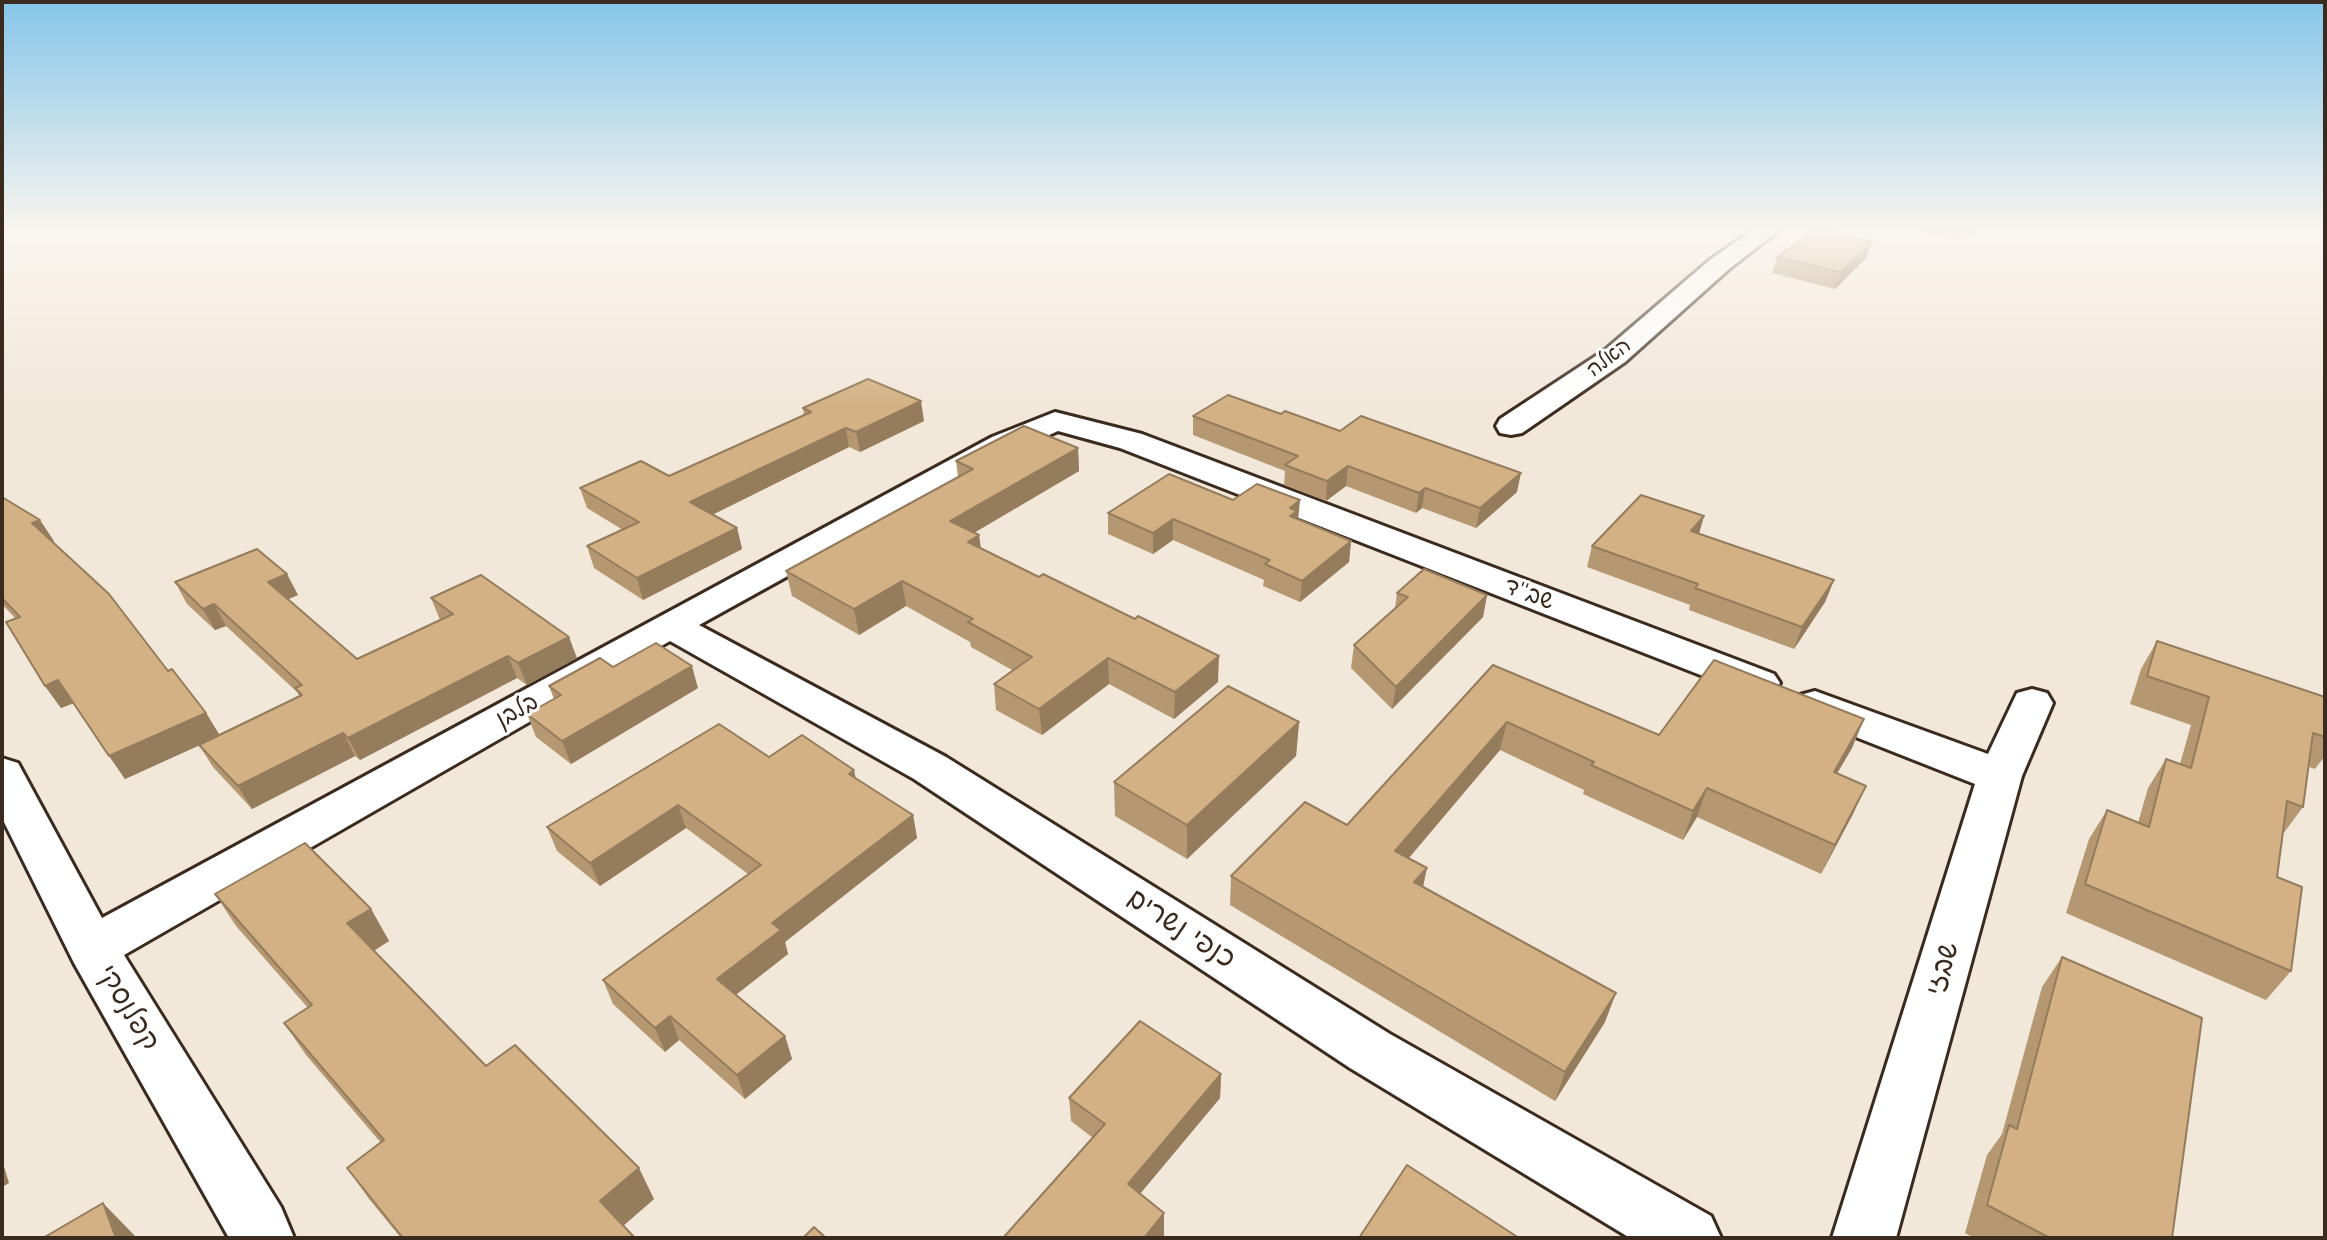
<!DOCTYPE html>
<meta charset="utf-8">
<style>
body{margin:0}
#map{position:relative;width:2327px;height:1240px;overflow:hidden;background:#f2e8da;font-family:"Comic Neue",sans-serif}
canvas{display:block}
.frame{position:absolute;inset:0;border:4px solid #3b2a1e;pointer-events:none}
</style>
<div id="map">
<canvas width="2327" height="1240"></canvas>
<div class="frame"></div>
</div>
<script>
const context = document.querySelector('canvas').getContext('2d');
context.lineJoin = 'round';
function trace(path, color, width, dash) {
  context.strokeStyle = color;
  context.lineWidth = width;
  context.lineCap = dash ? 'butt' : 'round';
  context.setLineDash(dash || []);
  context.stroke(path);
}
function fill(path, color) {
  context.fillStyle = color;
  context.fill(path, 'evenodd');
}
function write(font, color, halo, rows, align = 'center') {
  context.font = font + ' "Comic Neue","Playpen Sans Hebrew",sans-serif';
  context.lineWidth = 6;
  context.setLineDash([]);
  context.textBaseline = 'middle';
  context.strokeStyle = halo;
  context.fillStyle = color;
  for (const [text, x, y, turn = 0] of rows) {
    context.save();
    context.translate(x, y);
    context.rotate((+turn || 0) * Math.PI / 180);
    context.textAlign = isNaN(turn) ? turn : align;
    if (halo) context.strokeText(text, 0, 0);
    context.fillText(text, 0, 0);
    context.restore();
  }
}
const minor = new Path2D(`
 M1752 231H1778L1729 269 1625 362 1522 433 1511 435 1500 433 1496 426 1500 419 1605 350 1711 259Z
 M1055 412 1142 434 1774 674 1780 683 1774 692 1759 696 1744 692 1120 448 1058 431 1014 451 699 625 946 757 1390 1034 1711 1216 1721 1238H1630L1350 1068 914 779 670 641 124 955 281 1207 294 1238H229L74 963 2 818V758L18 763 102 918 992 437Z
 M2032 689 2047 693 2053 703 2022 776 1896 1238H1832L1975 784 1800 715 1794 705 1800 695 1815 691 1988 754 2017 693Z`);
const wall = new Path2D(`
 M1922 231H1973L1962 239Z
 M1872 242 1866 258 1835 289 1772 273 1777 257Z
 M803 408 924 421 860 452 849 447 713 514 737 528 742 549 643 600 594 568 587 546 623 530 587 508 580 488 669 476 804 415Z
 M1281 414 1517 492 1476 528 1422 508 1416 513 1346 486 1326 501 1284 485 1285 471 1193 435V416Z
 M1078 448 1079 471 974 533 979 535 981 549 1218 682 1174 719 1109 684 1042 735 996 710 994 684 1012 670 971 647 970 642 906 606 859 635 792 596 786 571 958 477 956 461Z
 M2 497 54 541H52L206 713 219 734 299 696 297 692 226 626 215 630 187 604 175 582 298 595 288 599 357 659 440 620 431 598 577 658 527 685 517 678 360 760 355 756 252 809 213 767 199 745 125 779 74 703 61 708 45 686 15 618 2 604Z
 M1233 500 1299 520 1351 541 1349 562 1300 602 1263 586 1264 580 1173 540 1153 554 1108 534V513Z
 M1704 516 1699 533 1834 580 1825 602 1794 649 1689 610 1690 605 1587 567 1592 546Z
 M1397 593 1487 595 1483 617 1392 709 1351 668 1354 645 1395 608Z
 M2157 641 2325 697V756L2315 769 2309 767 2303 807 2283 834 2277 877 2291 971 2266 1000 2066 913 2089 839 2107 810 2138 823 2148 788 2166 759 2180 764 2191 725 2130 704 2141 669Z
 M1493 665 1659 735 1864 719 1852 748 1837 773 1853 814 1821 874 1697 817 1683 840 1583 794 1584 790 1500 750 1409 858 1423 887 1605 1022 1555 1101 1230 905 1231 876 1347 825Z
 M613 667 698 688 571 764 536 737 527 714 554 699 549 686Z
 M1299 722 1296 756 1187 859 1115 816 1114 782Z
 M769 757 856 778 913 815 917 838 785 942 788 954 736 995 785 1036 792 1059 745 1099 679 1040 665 1052 613 1004 603 980 748 874 686 828 600 886 557 851 547 827Z
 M215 894 371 909 389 941 374 951 486 1066 654 1199 623 1226 635 1238H401L369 1199 347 1168 381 1143 306 1055 284 1023 308 1008 236 926Z
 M2062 957 2172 1238H1974L1965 1233 1987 1155 2002 1134 2042 987Z
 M1221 1074 1220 1098 1140 1194 1164 1213V1236L1093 1138 1071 1121 1069 1098Z`);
const shadedWall = new Path2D(`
 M1965 231H1973L1962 239Z
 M1872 242 1866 258 1835 289 1841 272Z
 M921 401 924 421 860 452 856 432Z
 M846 428 849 447 696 523 690 502Z
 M1078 448 1079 471 953 545 950 521Z
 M1348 466 1346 486 1326 501 1327 481Z
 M1521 473 1517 492 1476 528 1480 508Z
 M1425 488 1422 508 1416 513 1419 493Z
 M1300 500 1298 521 1289 537 1290 508Z
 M1704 516 1698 537 1691 531Z
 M1173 519V540L1153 554V533Z
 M40 520 54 541 46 544 32 523Z
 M737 528 742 549 643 600 637 578Z
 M979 535 982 560 968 542Z
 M1351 541 1349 562 1300 602 1302 581Z
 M287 574 298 595 279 603 268 582Z
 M1834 580 1825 602 1794 649 1802 627Z
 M902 581 906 606 859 635 854 609Z
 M1487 595 1483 617 1392 709 1396 687Z
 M214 604 226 626 215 630 203 609Z
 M569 637 577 658 527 685 518 663Z
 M508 656 517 678 360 760 348 738Z
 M1219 656 1218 682 1174 719 1175 692Z
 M1108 658 1109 684 1042 735 1039 709Z
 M692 666 698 688 571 764 562 741Z
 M58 680 74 703 61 708 45 686Z
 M206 713 220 736 125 779 109 756Z
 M1864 719 1852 748 1821 801 1834 772Z
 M1299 722 1296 756 1187 859V825Z
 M1507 722 1500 750 1390 880 1395 851Z
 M343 733 355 756 252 809 238 786Z
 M854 770 859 793 849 774Z
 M1866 786 1853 814 1821 874 1835 845Z
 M1707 788 1697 817 1683 840 1693 811Z
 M678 805 686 828 600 886 590 863Z
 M913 815 917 838 785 942 788 954 725 1003 717 979 772 923Z
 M1427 868 1421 897 1414 882Z
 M371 909 389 941 366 955 347 923Z
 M1616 993 1605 1022 1555 1101 1565 1072Z
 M670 1016 679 1040 665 1052 655 1028Z
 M785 1036 792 1059 745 1099 737 1075Z
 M1221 1074 1220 1098 1128 1208V1184Z
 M2 1160 9 1183 2 1187Z
 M639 1168 654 1199 616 1232 600 1201Z
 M103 1203 136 1237V1238H116Z
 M1164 1213V1236L1162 1238H1144Z`);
const building = new Path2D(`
 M1814 231H1829L1872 242 1841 272 1777 257Z
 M868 379 921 401 856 432 846 428 690 502 737 528 637 578 587 546 639 522 580 488 641 461 669 476 811 412 803 408Z
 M1228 395 1281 414 1285 411 1340 431 1361 416 1521 473 1480 508 1425 488 1419 493 1348 466 1327 481 1285 465 1298 456 1193 416Z
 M1024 426 1078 448 950 521 979 535 968 542 1039 577 1043 574 1135 619 1138 616 1219 656 1175 692 1108 658 1039 709 994 684 1032 657 968 622 973 619 902 581 854 609 786 571 973 469 956 461Z
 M1169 474 1233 500 1257 484 1300 500 1290 508 1297 511 1290 516 1351 541 1302 581 1265 564 1270 560 1173 519 1153 533 1108 513Z
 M1641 495 1704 516 1691 531 1834 580 1802 627 1695 588 1698 584 1592 546Z
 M2 497 40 520 32 523 109 594 168 671 172 669 206 713 109 756 58 680 45 686 6 622 20 617 2 598Z
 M257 549 287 574 268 582 357 659 453 614 431 598 481 575 569 637 518 663 508 656 348 738 343 733 238 786 199 745 302 695 295 688 302 685 214 604 203 609 175 582Z
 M1424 569 1487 595 1396 687 1354 645 1408 597 1397 593Z
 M2157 641 2325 697V737L2313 733 2303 807 2287 801 2277 877 2302 887 2291 971 2085 884 2107 810 2149 827 2166 759 2191 768 2209 697 2147 676Z
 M656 643 692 666 562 741 527 714 561 695 549 686 600 658 613 667Z
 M1714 660 1864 719 1834 772 1866 786 1835 845 1707 788 1693 811 1591 765 1594 762 1507 722 1395 851 1427 868 1414 882 1616 993 1565 1072 1231 876 1305 802 1347 825 1493 665 1659 735Z
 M1228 686 1299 722 1187 825 1114 782Z
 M719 724 769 757 802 735 854 770 849 774 913 815 772 923 781 930 717 979 785 1036 737 1075 670 1016 655 1028 603 980 761 865 678 805 590 863 547 827Z
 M305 843 371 909 347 923 486 1066 515 1045 639 1168 600 1201 635 1238H403L347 1168 384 1140 284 1023 312 1005 215 894Z
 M2062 957 2202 1018 2172 1238H2050L1987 1205 2009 1125 2017 1129Z
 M1140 1021 1221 1074 1128 1184 1164 1213 1144 1238H1003L1105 1124 1069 1098Z
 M1407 1165 1519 1238H1359Z
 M103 1203 116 1238H43Z
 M814 1227 826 1238H803Z`);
const farStreetnames = [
 ["האלה",1609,358,-37]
];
const streetNames = [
 ["שב''ד",1529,594,21],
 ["בלבן",517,711,-29]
];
const nearStreetnames = [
 ["כנפי נשרים",1181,929,33],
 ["שבזי",1943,969,-74],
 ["קפלנסקי",128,1008,59]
];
trace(minor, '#3b2a1e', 6);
fill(minor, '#fff');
fill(wall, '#b59872');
fill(shadedWall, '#947c5d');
fill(building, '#d3b185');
trace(building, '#947c5d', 2);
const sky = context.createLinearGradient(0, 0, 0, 404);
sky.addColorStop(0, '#85c5ea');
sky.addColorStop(0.57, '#f9f5ee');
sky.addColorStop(1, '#f9f5ee00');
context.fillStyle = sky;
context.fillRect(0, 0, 2327, 404);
write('21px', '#3b2a1e', '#fff', farStreetnames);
write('24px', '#3b2a1e', '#fff', streetNames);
write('28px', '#3b2a1e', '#fff', nearStreetnames);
</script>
